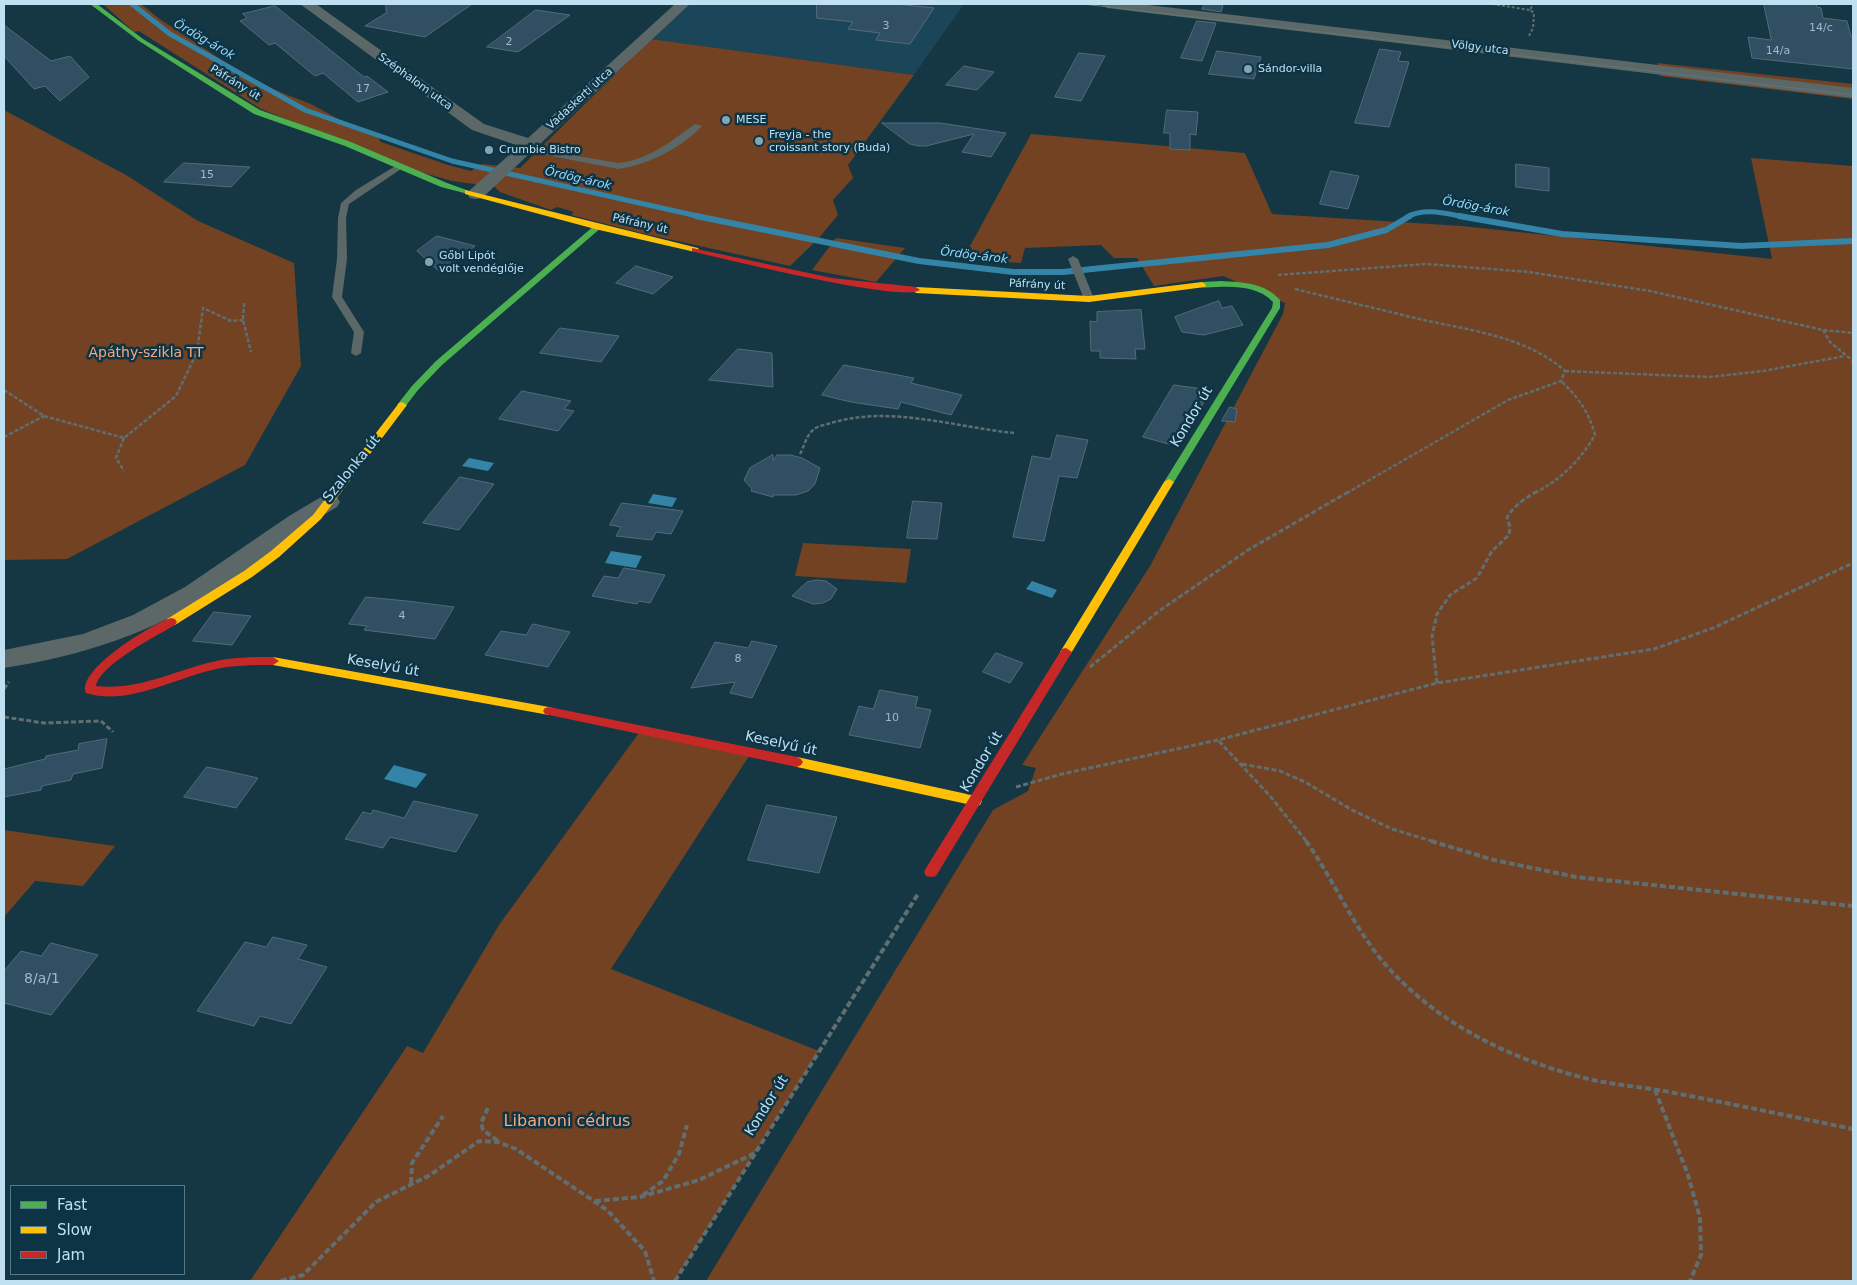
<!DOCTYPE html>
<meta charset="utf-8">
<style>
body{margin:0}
#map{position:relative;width:1857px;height:1285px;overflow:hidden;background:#143743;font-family:"DejaVu Sans",sans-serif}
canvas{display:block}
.frame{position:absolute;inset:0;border:5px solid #bee0f1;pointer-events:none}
.legend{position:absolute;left:10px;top:1185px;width:175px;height:90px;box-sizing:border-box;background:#0d3445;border:1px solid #54798a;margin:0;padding:6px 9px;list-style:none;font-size:15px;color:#bee0f1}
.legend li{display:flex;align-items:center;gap:10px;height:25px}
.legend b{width:25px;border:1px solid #54798a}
</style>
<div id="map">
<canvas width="1857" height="1285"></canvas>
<div class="frame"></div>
<ul class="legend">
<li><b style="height:6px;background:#4caf50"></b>Fast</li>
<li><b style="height:6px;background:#ffc107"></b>Slow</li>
<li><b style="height:6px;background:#c62828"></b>Jam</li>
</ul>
</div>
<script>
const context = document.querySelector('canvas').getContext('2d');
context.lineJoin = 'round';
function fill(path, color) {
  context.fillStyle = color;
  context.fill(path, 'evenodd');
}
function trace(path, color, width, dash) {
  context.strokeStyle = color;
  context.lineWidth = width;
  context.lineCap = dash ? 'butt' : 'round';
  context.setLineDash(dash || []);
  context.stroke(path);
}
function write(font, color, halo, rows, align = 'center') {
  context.font = font + ' "DejaVu Sans",sans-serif';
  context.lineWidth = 5;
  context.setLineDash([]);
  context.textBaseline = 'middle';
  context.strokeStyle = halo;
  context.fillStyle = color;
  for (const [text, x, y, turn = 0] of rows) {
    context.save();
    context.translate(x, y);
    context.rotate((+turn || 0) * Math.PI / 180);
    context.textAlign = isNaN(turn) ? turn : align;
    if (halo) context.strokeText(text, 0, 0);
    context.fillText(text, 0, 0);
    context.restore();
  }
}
const built = new Path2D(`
 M689 4H964L914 75 651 39Z`);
const green = new Path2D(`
 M103 4H141L161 20 246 76 282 93 311 104 340 120 374 132 381 142 448 165 471 171 482 164 520 168 651 39 914 75 848 165 853 178 833 200 838 215 818 239 790 266 641 233 571 215 574 212 557 207 551 210 500 192 495 187 452 181 417 171 261 109 139 31 134 32Z
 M1657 63 1853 84V99L1660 76Z
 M4 110 126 175 198 221 294 263 301 366 245 465 67 559 4 560Z
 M1031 134 1245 153 1272 214 1462 226 1772 259 1751 158 1853 166V1281H706L993 810 1028 791 1036 768 1022 765 1150 566 1283 314 1285 303 1223 276 1154 286 1137 258H1114L1101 245 1025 248 1021 263 963 259Z
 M836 238 905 248 876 282 812 270Z
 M803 543 911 549 906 583 795 576Z
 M641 730 751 753 611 969 819 1051 675 1281H250L407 1046 423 1053 499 925Z
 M4 830 115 846 83 886 35 881 4 917Z`);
const water = new Path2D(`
 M469 458 494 463 488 471 462 466Z
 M653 494 677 498 672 507 648 503Z
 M611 551 642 556 636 568 605 563Z
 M1032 581 1057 590 1052 598 1026 589Z
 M394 765 427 774 416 788 384 779Z`);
const streamFar1 = new Path2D(`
 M132 4 170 34 305 110 452 161 702 217
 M1407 217C1425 207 1447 214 1466 217`);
const stream = new Path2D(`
 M696 216 919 261 1013 272H1063L1328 245 1386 230 1410 216
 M1459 216 1562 234 1741 246 1853 241`);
const building = new Path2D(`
 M386 4H472L425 37 365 26 386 13Z
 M817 4H896L934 8 910 44 876 40 880 33 848 29 853 22 817 18Z
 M1205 4H1219L1223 6 1221 12 1202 9Z
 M1764 4H1816L1817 7 1821 8 1823 18 1847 21 1851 36H1853V69L1752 58 1748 37 1771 40Z
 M275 6 364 77 367 76 388 92 358 102 323 73 315 76 275 43 269 45 240 21 247 18 243 14Z
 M536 10 570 15 518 52 487 47Z
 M1197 21 1216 23 1202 61 1181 58Z
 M4 25 51 61 70 56 89 77 60 101 45 86 34 89 4 56Z
 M1380 49 1401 52 1398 61 1409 62 1389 127 1355 123Z
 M1217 51 1261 57 1254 79 1209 74Z
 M1079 53 1105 56 1081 101 1055 97Z
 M964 66 994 72 977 90 946 85Z
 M1167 110 1198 112 1196 135 1190 134V150L1170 149V133H1164Z
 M882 123H940L1006 133 991 157 962 152 974 134 926 146H918L910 144Z
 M184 163 250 167 231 187 164 182Z
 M1516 164 1549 168V191L1516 187Z
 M1331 171 1359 176 1348 209 1320 204Z
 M437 236 475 246 441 273 417 251Z
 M636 266 673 277 653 294 616 283Z
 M1219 301 1222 308 1232 306 1243 325 1204 335 1182 332 1175 317Z
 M1141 310 1145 349H1135L1136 359 1100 358V351H1091L1090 321 1097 322V312Z
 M560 328 619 336 601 362 540 353Z
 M738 349 772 353 773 387 709 380Z
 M844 365 914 378 911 383 962 395 951 415 901 402 898 409 851 402 822 395Z
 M1174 385 1203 389 1198 401 1204 402 1194 419H1191L1176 446 1143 437Z
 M522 391 571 401 564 409 574 411 558 431 499 419Z
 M1230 407 1237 409 1235 422 1222 421Z
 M1057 435 1088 440 1077 478 1059 476 1044 541 1013 537 1032 456 1050 459Z
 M773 455V461L777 455H791L802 458 820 468 815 484 808 491 796 495H773V497L751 491 752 489 744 480 750 468Z
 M460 477 494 484 459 530 423 523Z
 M913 501 942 503 937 539 907 538Z
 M622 503 683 511 671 534 656 532 652 540 616 536 621 527 610 525Z
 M624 568 665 575 650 603 639 601 637 604 592 596 604 576 618 578Z
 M817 580 826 581 837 589 831 599 823 603 813 604 792 596 807 582Z
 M366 597 407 601 454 607 435 639 364 630 367 626 349 624Z
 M214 612 251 616 232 645 193 641Z
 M533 624 570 632 548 667 485 655 501 631 526 635Z
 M752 641 777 646 752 698 730 693 735 682 691 688 715 642 748 648Z
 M996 653 1023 663 1010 683 983 672Z
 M880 690 918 697 915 707 931 710 920 748 849 735 859 706 873 709Z
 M107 739 102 768 73 774 71 780 42 786 41 790 4 797V769L45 759 46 756 78 750 79 744Z
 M207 767 222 770 258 778 236 808 184 797Z
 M414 801 478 815 456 852 390 837 383 848 345 839 363 812 371 814 373 810 404 818Z
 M767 805 837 817 819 873 748 860Z
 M273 937 307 945 298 959 327 967 291 1024 260 1016 254 1026 197 1011 245 942 266 947Z
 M51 943 98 955 51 1015 4 1003V971L21 951 41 956Z`);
const pathFar3 = new Path2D(`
 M1492 4 1530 10
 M1529 36 1533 28 1534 13 1530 10 1533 4`);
const pathFar2 = new Path2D(`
 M1278 275 1426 264 1529 272 1650 291 1823 330 1853 333
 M1295 289C1335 299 1375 308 1415 318 1465 330 1525 335 1565 371L1561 381 1508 400 1347 493
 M244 303 243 320 251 352
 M1823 330 1830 342 1853 361
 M1565 371 1710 377 1763 371 1845 356
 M4 390 44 416 124 438 176 396 197 352 203 308 231 321 243 320
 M4 437 44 416
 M124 438 116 458 124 471
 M800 454C804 447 806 436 813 430 817 426 825 425 831 423 890 405 954 427 1014 433
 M1535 493C1561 479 1580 461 1595 435 1589 412 1578 397 1561 381`);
const pathFar1 = new Path2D(`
 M1090 667 1159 611 1248 550 1350 491
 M1437 683 1432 636 1437 614 1450 595 1477 578 1492 551 1509 535 1510 527 1507 517C1515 505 1525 498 1538 491
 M4 689 9 682
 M4 717 44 723 101 721 113 732
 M1219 741 1270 796 1307 842
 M1242 764 1280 771 1305 782 1352 810 1392 829 1435 842
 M1016 787 1062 774 1218 740 1437 683 1654 649 1713 628 1853 563`);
const path = new Path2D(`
 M1306 841C1334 880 1353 927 1385 964 1438 1025 1516 1062 1593 1080 1617 1085 1641 1087 1664 1091 1727 1103 1790 1116 1853 1129
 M1431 841 1494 860 1576 877 1853 906
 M1655 1090 1688 1175 1700 1218 1701 1255 1690 1281
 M488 1108 481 1123 483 1130 498 1141
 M411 1183 412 1163 443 1116
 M643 1195 663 1181 679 1154 687 1125
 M595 1201 640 1197 699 1180 755 1153
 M281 1281 303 1275 376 1202 430 1175 479 1141 498 1142 516 1149 607 1210 645 1251 654 1281
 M675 1281 918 894`);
const lane = new Path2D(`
 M695 124 702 126C681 148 648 165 618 169L526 151 522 149 526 147 618 163C649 160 671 141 695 124Z
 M397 165 404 167 349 204 346 218 347 259 342 297 364 332 361 353 356 356 351 353 354 332 332 297 337 259 338 218 341 203 356 190Z
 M1073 256 1078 259 1094 299 1092 301H1086L1084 299 1068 259Z`);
const street = new Path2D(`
 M300 4H316L484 124 528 138 675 4H690L482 198 476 199 470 198 467 194 470 190 519 146 472 130Z
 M1100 4H1140L1853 88V98L1107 8Z
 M329 495 337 497 340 502 337 507C295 531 259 562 219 589 153 633 82 656 4 668V650L83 634 133 615 185 587 289 516 321 497Z`);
const fast = new Path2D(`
 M90 4H97L143 39 260 110 351 142 447 183 472 192 468 194 441 187 345 146 254 114 139 41Z
 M595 225 602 227 442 365 418 390 405 407H399L397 405 412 386 436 361Z
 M1221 281C1243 282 1265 283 1280 300V308L1174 482 1169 485 1164 482 1272 308 1273 302C1259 287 1237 286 1217 287 1210 287 1203 289 1198 285L1202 282Z`);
const slow = new Path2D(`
 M465 190 698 248 699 250 695 252 595 229 465 194Z
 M1202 282 1206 285 1205 287 1089 302 916 293 912 290 916 287 1089 296Z
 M402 402 407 405 321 519 279 557 252 577 175 625H167L165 622 167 619 244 571 271 551 313 515 399 403Z
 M1169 479 1174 482 1070 655H1062L1060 652 1062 649 1164 482Z
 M273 657 549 707 553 708 555 711 553 714 549 715 273 665 267 661Z
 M797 757 976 796 980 797 982 801 980 805 976 806 797 767 793 765 791 762 793 759Z`);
const jam = new Path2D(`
 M692 248 832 278 916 287 920 290C904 303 725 259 695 252H692Z
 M171 618 175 619 177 622 175 625C156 636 100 665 96 686 137 691 174 671 212 662 232 657 253 657 273 657L279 661 273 665C253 665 232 665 212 670 173 679 127 706 86 693 76 670 152 624 171 618Z
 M1066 648 1072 652 936 876 931 877 926 876 924 872 926 868 1062 649Z
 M549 707 797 757 801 759 803 762 801 765 797 767 549 715 545 714 543 711 545 708Z`);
const tram = new Path2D(`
 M1083 4 1853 95`);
const markers = [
 [1248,69,5,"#82a5b4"],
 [726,120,5,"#82a5b4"],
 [759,141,5,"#82a5b4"],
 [489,150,5,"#82a5b4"],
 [429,262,5,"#82a5b4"]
];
const numberNames = [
 ["3",886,26],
 ["14/c",1821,28],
 ["2",509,42],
 ["14/a",1778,51],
 ["17",363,89],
 ["15",207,175],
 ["4",402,616],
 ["8",738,659],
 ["10",892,718]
];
const farStreetnames = [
 ["Völgy utca",1480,48,7],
 ["Széphalom utca",415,82,36],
 ["Páfrány út",235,83,32],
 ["Vadaskerti utca",580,99,-43],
 ["Páfrány út",640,224,13],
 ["Páfrány út",1037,285,3]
];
const farPoinames = [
 ["Sándor-villa",1258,69],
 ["MESE",736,120],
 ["Freyja - the",769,135],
 ["croissant story (Buda)",769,148],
 ["Crumbie Bistro",499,150],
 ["Gőbl Lipót",439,256],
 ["volt vendéglője",439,269]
];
const farWaternames = [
 ["Ördög-árok",204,40,30],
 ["Ördög-árok",578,179,13],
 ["Ördög-árok",1476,207,10],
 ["Ördög-árok",974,256,7]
];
const parkNames = [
 ["Apáthy-szikla TT",146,353]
];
const streetNames = [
 ["Kondor út",1192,417,-59],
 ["Szalonka út",352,469,-51],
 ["Keselyű út",383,666,10],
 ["Keselyű út",781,744,12],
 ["Kondor út",982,762,-59],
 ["Kondor út",767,1106,-58]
];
const nearNumbernames = [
 ["8/a/1",42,979]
];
const nearParknames = [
 ["Libanoni cédrus",567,1122]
];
fill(built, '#1b4558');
fill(green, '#724223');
fill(water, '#3484a7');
trace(streamFar1, '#3484a7', 5);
trace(stream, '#3484a7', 6);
fill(building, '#314f62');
trace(building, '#536b7a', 1);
trace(pathFar3, '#5f6f71', 2, [3, 2]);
trace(pathFar2, '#5f6f71', 2.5, [4, 2]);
trace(pathFar1, '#5f6f71', 3, [5, 2.5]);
trace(path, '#5f6f71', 4, [6, 3]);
fill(lane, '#5b6867');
fill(street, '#5b6867');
fill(fast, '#4caf50');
fill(slow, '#ffc107');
fill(jam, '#c62828');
trace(tram, '#647476', 1);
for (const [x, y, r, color] of markers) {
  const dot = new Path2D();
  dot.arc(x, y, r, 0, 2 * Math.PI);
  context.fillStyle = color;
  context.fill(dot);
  trace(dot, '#0d3445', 2);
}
write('11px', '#9bbccd', null, numberNames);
write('11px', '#bee0f1', '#0d3445', farStreetnames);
write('11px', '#bee0f1', '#0d3445', farPoinames, 'left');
write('italic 12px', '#99d7f6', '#0d3445', farWaternames);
write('14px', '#faa779', '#0d3445', parkNames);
write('14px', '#bee0f1', '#0d3445', streetNames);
write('14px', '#9bbccd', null, nearNumbernames);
write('16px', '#faa779', '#0d3445', nearParknames);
</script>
